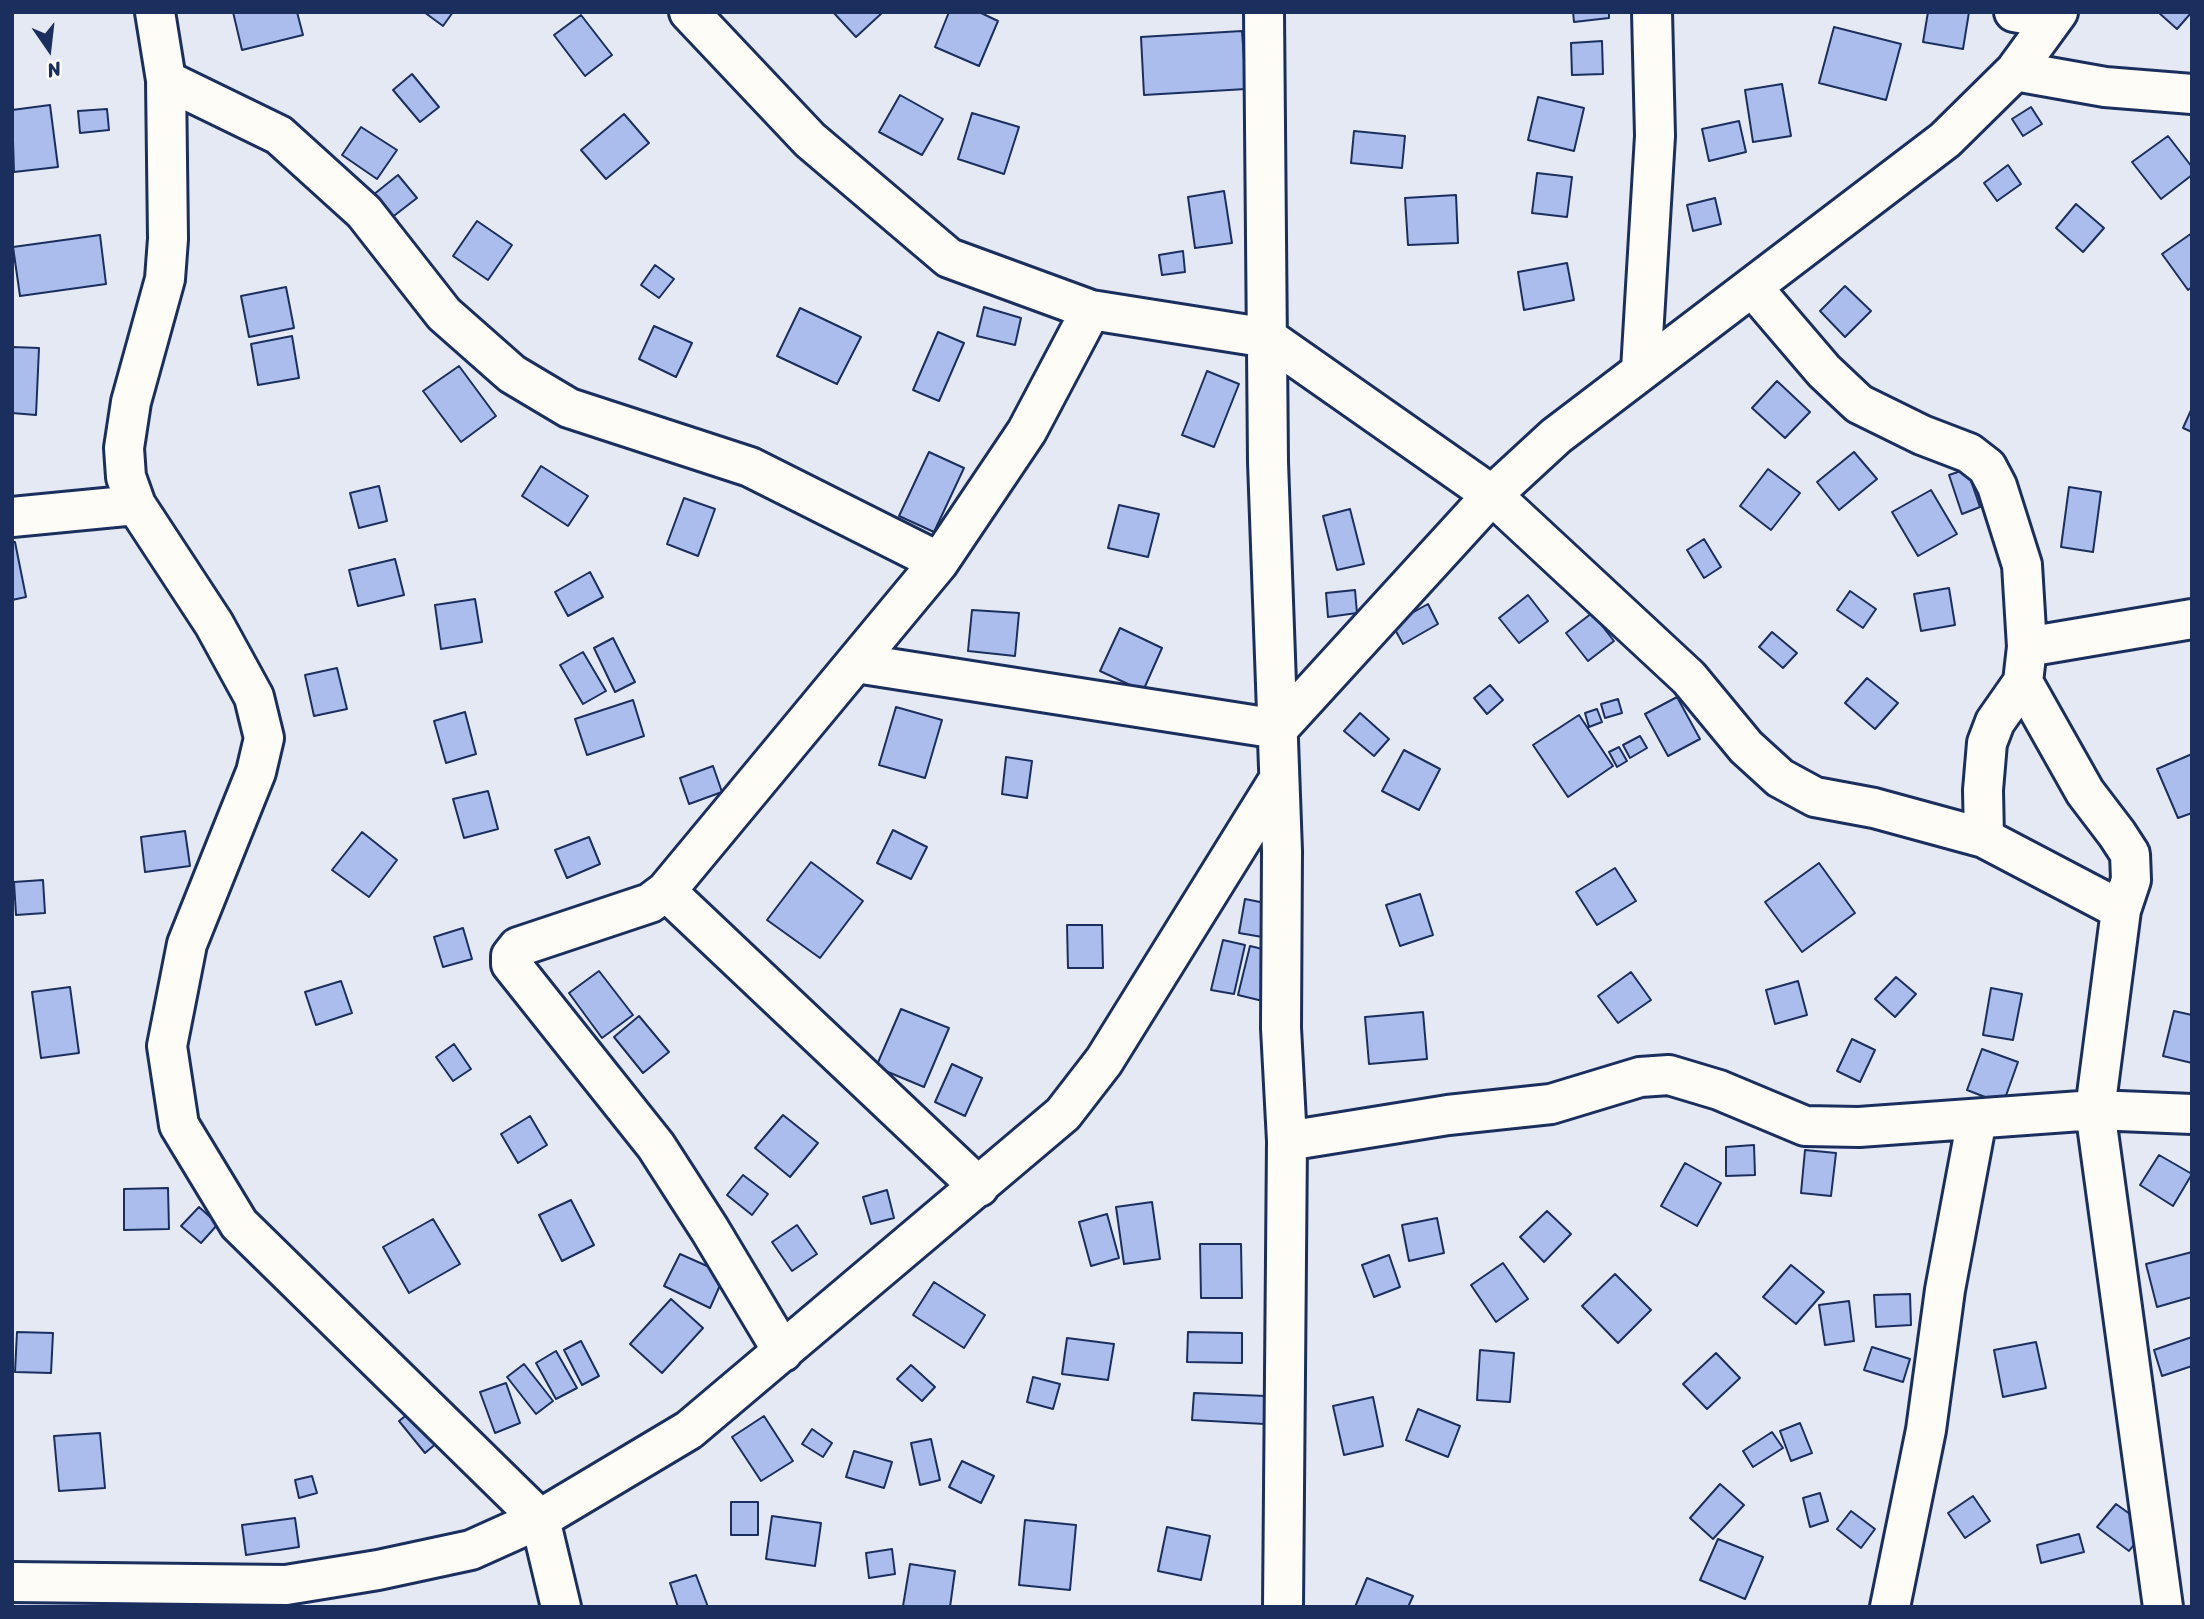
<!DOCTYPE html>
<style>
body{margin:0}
#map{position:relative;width:2204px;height:1619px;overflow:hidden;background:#e4e9f4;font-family:Sriracha,sans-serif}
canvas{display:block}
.frame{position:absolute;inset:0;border:14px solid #1b2f5e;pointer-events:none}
.north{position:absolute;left:14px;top:14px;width:70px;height:70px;-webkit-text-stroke:5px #fdfcf7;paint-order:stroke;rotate:166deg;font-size:19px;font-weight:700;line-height:28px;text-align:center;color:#1b2f5e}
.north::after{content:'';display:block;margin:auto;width:24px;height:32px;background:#1b2f5e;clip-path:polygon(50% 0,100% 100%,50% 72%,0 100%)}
</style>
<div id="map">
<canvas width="2204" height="1619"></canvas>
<div class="frame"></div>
<div class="north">N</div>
</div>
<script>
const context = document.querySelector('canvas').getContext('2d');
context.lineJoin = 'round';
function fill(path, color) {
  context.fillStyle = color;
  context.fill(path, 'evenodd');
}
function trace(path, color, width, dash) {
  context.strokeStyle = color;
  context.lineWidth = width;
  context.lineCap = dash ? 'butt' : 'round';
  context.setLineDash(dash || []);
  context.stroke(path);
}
const building = new Path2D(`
 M233 12H297L303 35 242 50Z
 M424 12H453L443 26Z
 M833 12H883L856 37Z
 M949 12H979L998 21 979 66 935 47Z
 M1573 12H1609V18L1574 22Z
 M1928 12H1969L1963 49 1923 42Z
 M2158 12H2191V13L2177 29Z
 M581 15 612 55 585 76 554 35Z
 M1834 27 1901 44 1886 100 1819 83Z
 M1242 31 1246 89 1144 95 1141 37Z
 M1602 41 1603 74 1572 75 1571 43Z
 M412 74 439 107 420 122 393 90Z
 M1782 84 1791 136 1753 142 1745 90Z
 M900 95 943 119 922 155 879 132Z
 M1538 97 1584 108 1574 151 1528 140Z
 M50 105 58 167 14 172 12 110Z
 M2031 107 2042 124 2023 136 2012 119Z
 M107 109 109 130 80 133 78 111Z
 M972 113 1019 127 1004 174 958 159Z
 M624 114 649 143 606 179 581 150Z
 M1739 121 1746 152 1709 161 1702 129Z
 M361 127 397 150 377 179 342 155Z
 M1354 131 1405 136 1402 168 1351 163Z
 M2168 136 2192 167V175L2161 199 2132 162Z
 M2008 165 2021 184 1997 201 1984 183Z
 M1537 173 1572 177 1567 217 1532 213Z
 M398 175 417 198 386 222 368 199Z
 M1224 191 1232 243 1195 248 1188 197Z
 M1456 195 1458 243 1408 245 1405 198Z
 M1715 198 1721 224 1693 231 1687 205Z
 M2076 204 2104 228 2083 252 2056 228Z
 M477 221 512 245 488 280 453 256Z
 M2192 233V287L2188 290 2162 254Z
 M100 235 106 284 20 296 13 247Z
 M1183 251 1185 272 1162 275 1159 255Z
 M1567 263 1574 300 1524 310 1518 272Z
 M655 265 674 279 659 298 641 285Z
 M1845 286 1871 311 1845 337 1820 311Z
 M286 287 294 328 249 337 241 296Z
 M984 307 1021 318 1015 345 977 336Z
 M800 308 861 337 837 384 777 356Z
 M654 326 692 343 676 377 639 359Z
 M938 332 964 343 939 401 913 390Z
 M292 336 299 378 258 385 251 344Z
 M12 347 39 348 36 415 12 413Z
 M459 366 496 416 461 442 423 391Z
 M1207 371 1239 384 1214 447 1182 435Z
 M1777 381 1810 412 1785 438 1752 408Z
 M2192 408V432L2183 428Z
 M929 452 964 468 934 532 899 516Z
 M1854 452 1877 479 1839 510 1817 482Z
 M541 466 588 496 568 526 522 496Z
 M1768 469 1800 493 1771 530 1740 506Z
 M1967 469 1980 507 1962 514 1949 475Z
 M379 486 387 521 359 528 350 493Z
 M2069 487 2101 492 2093 552 2061 547Z
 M1931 490 1957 534 1918 556 1892 512Z
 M684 498 715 509 698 556 667 544Z
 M1119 505 1159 514 1148 557 1108 548Z
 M1350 509 1364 564 1337 570 1323 516Z
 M1704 539 1721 567 1704 578 1687 550Z
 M12 542H15L26 597 12 600Z
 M395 559 404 595 358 606 349 570Z
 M590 572 603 597 568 616 555 592Z
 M1949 588 1955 625 1921 631 1914 594Z
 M1355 590 1357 613 1328 617 1326 593Z
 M1850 591 1876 609 1863 628 1837 610Z
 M1528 595 1548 621 1519 643 1499 618Z
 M475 599 482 642 441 649 435 605Z
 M1428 604 1438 624 1403 644 1392 624Z
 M972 610 1019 613 1015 656 968 651Z
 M1592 613 1614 641 1588 661 1566 633Z
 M1120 628 1162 648 1143 691 1100 671Z
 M1772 632 1797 653 1783 668 1759 647Z
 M613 638 635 682 615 692 594 648Z
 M583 652 606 691 583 704 560 665Z
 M337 668 347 709 314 716 305 675Z
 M1867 678 1898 703 1875 729 1845 703Z
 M1490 685 1503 700 1487 714 1474 698Z
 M1677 697 1700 739 1668 756 1645 714Z
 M1618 699 1622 713 1605 718 1601 704Z
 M633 700 644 736 587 755 575 719Z
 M896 707 942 720 925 778 879 765Z
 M1597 709 1602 722 1589 727 1585 713Z
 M465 712 476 754 446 763 434 721Z
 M1360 713 1389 739 1374 756 1344 731Z
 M1579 715 1613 766 1568 797 1533 745Z
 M1640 736 1647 748 1630 758 1623 745Z
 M1619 747 1627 761 1617 767 1609 752Z
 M1404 750 1440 769 1419 810 1382 791Z
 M2192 754V813L2178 818 2157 769Z
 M1006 757 1032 761 1027 798 1002 794Z
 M713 766 722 792 689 804 680 778Z
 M488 791 498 829 464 838 453 799Z
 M893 830 927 847 911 879 877 863Z
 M185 831 190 866 145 872 141 837Z
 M362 832 397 860 369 897 332 870Z
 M589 837 600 864 567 878 555 850Z
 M811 862 863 901 820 958 767 920Z
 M1819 863 1855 913 1802 952 1765 902Z
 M1615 868 1636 901 1597 925 1576 892Z
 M43 880 45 913 16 915 14 882Z
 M1420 894 1433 935 1400 946 1386 905Z
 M1245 899 1280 906 1274 939 1239 933Z
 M1067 925H1102L1103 968H1068Z
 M463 928 472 959 443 967 434 937Z
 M1223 940 1245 945 1234 994 1211 990Z
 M1250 946 1279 953 1267 1002 1238 995Z
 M599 971 633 1015 602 1038 569 993Z
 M1631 972 1651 1000 1618 1023 1598 996Z
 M1896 977 1916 994 1895 1017 1875 999Z
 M341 981 352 1013 316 1025 305 992Z
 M1798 981 1807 1015 1775 1024 1766 990Z
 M70 987 79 1053 41 1058 32 992Z
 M1991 988 2022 994 2013 1040 1983 1035Z
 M901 1009 949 1028 924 1087 876 1067Z
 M2174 1011 2192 1015V1063L2163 1056Z
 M1423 1012 1427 1059 1369 1064 1365 1017Z
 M639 1016 669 1052 643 1073 614 1037Z
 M1852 1039 1875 1050 1860 1082 1837 1071Z
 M454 1044 471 1069 453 1081 436 1057Z
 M1982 1049 2018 1062 2003 1104 1967 1090Z
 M952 1064 982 1078 965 1116 935 1102Z
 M783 1115 818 1143 790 1177 755 1148Z
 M530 1116 547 1145 518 1163 501 1134Z
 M1754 1145 1755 1175 1726 1176V1147Z
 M1805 1150 1836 1153 1831 1196 1801 1193Z
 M2159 1155 2192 1174 2173 1206 2140 1185Z
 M1685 1163 1721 1183 1697 1226 1661 1206Z
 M743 1175 768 1194 752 1215 727 1195Z
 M168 1188 169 1229 124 1230V1189Z
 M887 1190 894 1218 871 1224 863 1197Z
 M571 1200 594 1245 562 1261 539 1215Z
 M1152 1202 1160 1259 1124 1264 1116 1207Z
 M199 1207 218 1224 201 1243 181 1226Z
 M1547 1211 1571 1234 1544 1262 1520 1237Z
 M1107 1214 1119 1258 1091 1266 1079 1222Z
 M1437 1218 1444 1253 1409 1261 1402 1225Z
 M433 1219 460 1264 409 1293 383 1247Z
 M797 1225 817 1254 792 1271 772 1242Z
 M1200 1244H1241L1242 1298H1201Z
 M2192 1252V1297L2157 1307 2146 1264Z
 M680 1254 725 1274 710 1308 664 1286Z
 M1389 1255 1400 1287 1374 1297 1362 1265Z
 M1503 1263 1528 1299 1496 1322 1471 1285Z
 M1791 1265 1824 1292 1796 1324 1763 1297Z
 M1615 1274 1651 1310 1618 1343 1582 1306Z
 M934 1282 985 1315 964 1348 913 1315Z
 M1910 1294 1911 1325 1876 1327 1874 1295Z
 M671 1299 703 1328 662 1373 630 1344Z
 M1849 1301 1854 1341 1825 1345 1819 1305Z
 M17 1332 53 1333 51 1373 15 1372Z
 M1188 1332 1242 1333V1363L1187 1362Z
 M2192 1337V1366L2162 1376 2154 1350Z
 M1067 1338 1114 1344 1108 1380 1062 1374Z
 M581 1341 599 1376 582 1385 564 1350Z
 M2036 1342 2046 1388 2003 1397 1994 1350Z
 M1872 1347 1910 1359 1903 1382 1864 1370Z
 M1480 1350 1514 1353 1510 1402 1477 1400Z
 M556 1351 577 1388 556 1399 536 1363Z
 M1716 1353 1740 1378 1707 1409 1683 1384Z
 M524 1364 553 1401 536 1414 507 1377Z
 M911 1365 935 1387 922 1401 897 1379Z
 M1033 1377 1060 1384 1053 1409 1027 1402Z
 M506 1383 520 1423 495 1433 480 1392Z
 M1194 1393 1266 1396 1265 1424 1192 1420Z
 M1373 1397 1383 1446 1344 1455 1333 1406Z
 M418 1406 444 1437 425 1453 399 1421Z
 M1418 1409 1460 1426 1448 1457 1406 1440Z
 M764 1416 793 1461 761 1481 732 1437Z
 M1800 1423 1812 1453 1791 1461 1780 1431Z
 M812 1429 832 1443 823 1457 802 1444Z
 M1772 1432 1783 1448 1753 1467 1743 1451Z
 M100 1433 105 1488 59 1491 54 1436Z
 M931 1439 940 1480 920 1485 911 1443Z
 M854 1451 892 1462 884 1488 846 1477Z
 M962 1461 994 1476 981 1503 949 1487Z
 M312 1476 317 1493 299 1498 295 1480Z
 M1720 1484 1744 1505 1713 1539 1690 1518Z
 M1820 1493 1828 1521 1810 1527 1803 1498Z
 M1973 1496 1990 1521 1965 1538 1948 1513Z
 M731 1502H758V1535H731Z
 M2116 1504 2148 1527 2129 1551 2097 1527Z
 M1851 1511 1875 1529 1861 1548 1837 1529Z
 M772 1516 821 1523 815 1566 766 1559Z
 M295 1518 299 1547 246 1555 242 1525Z
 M1025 1520 1076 1525 1070 1590 1019 1585Z
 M1167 1527 1210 1536 1201 1580 1158 1571Z
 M2079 1534 2084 1552 2041 1563 2037 1545Z
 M1718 1539 1763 1557 1745 1599 1700 1580Z
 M892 1549 895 1574 869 1578 866 1553Z
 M910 1564 955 1571 950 1607 903 1606Z
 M696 1575 708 1607H678L670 1583Z
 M1367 1578 1413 1596 1408 1607H1355Z`);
const street = new Path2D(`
 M155 12 166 80 168 239 165 279 131 402 124 448 126 477 136 505 214 624 254 697 264 738 256 772 187 944 167 1046 179 1125 239 1224 540 1519 561 1607
 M689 12 810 140 949 258 1091 310 1268 338 1492 495 1689 678 1746 747 1780 778 1815 797 1874 808 1984 838 2121 910
 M1264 12 1268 462 1282 851 1281 1028 1287 1141 1283 1607
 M2014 12 2053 19
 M2015 71 2105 87 2192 94
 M166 80 279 135 364 212 444 314 512 374 569 408 750 467 939 562
 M1753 288 1824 371 1859 404 1922 435 1969 453 1987 467 1997 486 2022 565 2027 647 2023 682 1995 722 1987 743 1983 790 1984 838
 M1641 370 1655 136 1652 12
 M12 517 136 505
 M2027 647 2192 619
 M856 663 1278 729 1492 495 1556 436 1945 140 2015 71 2058 12
 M2023 682 2085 792 2117 834 2130 854 2131 880 2121 910 2095 1110 2163 1607
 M666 891 979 1187
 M1287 1141 1448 1115 1551 1104 1640 1077 1669 1075 1719 1090 1805 1126 1859 1127 2095 1110 2192 1114
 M783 1352 710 1230 656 1146 511 964V956L518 947 650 903 666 891 939 562 1027 431 1091 310
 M12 1582 286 1585 378 1570 471 1550 540 1519 689 1430 1063 1114 1104 1061 1279 779
 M1890 1607 1926 1430 1945 1290 1977 1119`);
fill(building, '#abbdec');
trace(building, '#1b2f5e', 2);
trace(street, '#1b2f5e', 44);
trace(street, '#fdfcf7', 38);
</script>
